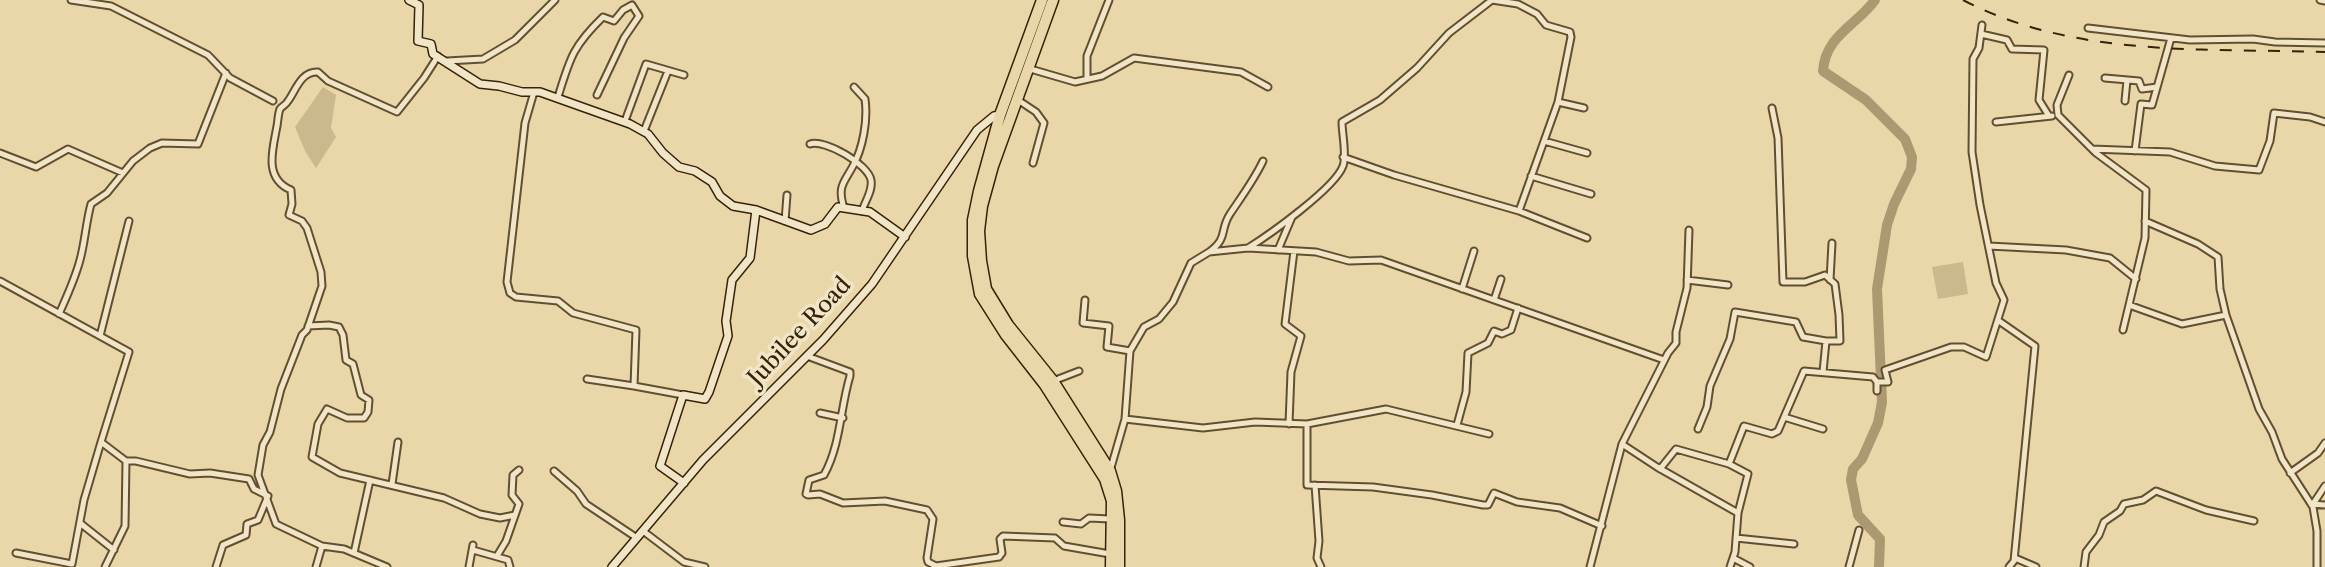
<!DOCTYPE html>
<style>
body{margin:0}
canvas{display:block;background:#e9d7a9}
</style>
<canvas width="2325" height="567"></canvas>
<script>
const context = document.querySelector('canvas').getContext('2d');
context.lineJoin = 'round';
function fill(path, color) {
  context.fillStyle = color;
  context.fill(path, 'evenodd');
}
function trace(path, color, width, dash) {
  context.strokeStyle = color;
  context.lineWidth = width;
  context.lineCap = dash ? 'butt' : 'round';
  context.setLineDash(dash || []);
  context.stroke(path);
}
function write(font, color, halo, rows, align = 'center') {
  context.font = font + ' "Libre Caslon Text",serif';
  context.lineWidth = 7;
  context.setLineDash([]);
  context.textBaseline = 'middle';
  context.strokeStyle = halo;
  context.fillStyle = color;
  for (const [text, x, y, turn = 0] of rows) {
    context.save();
    context.translate(x, y);
    context.rotate((+turn || 0) * Math.PI / 180);
    context.textAlign = isNaN(turn) ? turn : align;
    if (halo) context.strokeText(text, 0, 0);
    context.fillText(text, 0, 0);
    context.restore();
  }
}
const green = new Path2D(`
 M323 87 336 95 331 128 336 137 316 168 305 151 295 127Z
 M1963 262 1968 294 1938 299 1932 267Z`);
const river = new Path2D(`
 M1875 0C1857 25 1825 36 1823 71L1866 100 1905 139 1912 157 1911 169 1894 204 1887 225 1877 289 1882 402 1878 423 1862 459 1853 469 1851 480 1858 515 1880 539 1879 567`);
const street = new Path2D(`
 M71 0 111 6 208 55 230 78 273 101
 M1492 0 1518 4 1537 14 1546 25 1570 32 1571 37 1558 102
 M2320 0 2325 1
 M2088 28 2190 40 2253 39 2275 42 2325 43
 M1981 34 2007 40 2012 49 2044 50 2039 100 2049 116
 M447 61 483 59 515 40 555 0
 M1027 68 1075 82 1102 76 1134 58 1241 72 1268 87
 M2069 75 2057 105 2058 115 2096 153 2146 190 2145 238 2123 330
 M2105 78 2139 81 2142 89 2157 87
 M1087 79V56L1109 0
 M534 92 525 123 507 282 510 293 516 297 558 301 573 313 636 330 634 386 683 395
 M558 97C570 58 573 46 603 17L614 21 623 10 632 5 639 16 624 38 597 95
 M1018 100 1036 112 1044 123 1033 163
 M2125 101 2127 80
 M1772 108 1778 138 1783 282H1805L1825 275 1835 284 1839 315 1840 341H1826L1823 372
 M625 121 646 64 684 75
 M1996 122 2052 116
 M644 131 668 71
 M1544 141 1587 153
 M810 144C825 139 868 164 871 180 873 191 865 201 862 211
 M2092 149 2170 152 2215 166 2259 170 2270 141 2274 113 2310 117 2325 122
 M2135 151 2141 104 2152 105 2171 38
 M0 153 36 167 68 149 123 173
 M1343 157 1394 175 1519 211 1558 102 1584 108
 M1531 176 1591 194
 M844 208C837 186 844 183 853 166 863 148 868 120 865 99L854 87
 M1519 211 1587 238
 M785 221 787 195
 M2145 221 2198 244 2218 257 2220 289 2226 315 2259 409 2272 432 2282 459 2313 507 2317 531V567
 M1989 246 2066 250 2110 258 2136 279
 M1248 248C1269 235 1335 188 1343 166 1347 155 1342 134 1342 122L1380 100 1417 68 1449 33 1492 0
 M1278 250 1292 217
 M1209 252C1229 237 1219 231 1230 214 1242 196 1254 180 1263 161
 M1687 280 1728 285
 M1830 280 1832 243
 M0 281 129 352 101 442 126 461H136L190 474 210 473 249 479 254 489 268 496 258 520 247 524 246 535 223 545 216 567
 M1462 289 1474 251
 M1085 300 1083 323 1109 326 1107 347 1130 351 1125 419
 M1494 300 1501 279
 M2129 305 2182 324 2226 315
 M59 314C67 296 75 279 80 260 85 242 86 222 91 204L107 193 133 161 150 148 162 143 198 144 226 73
 M1999 321 2035 346 2014 561 2009 567
 M308 326 329 325 339 327 343 335 346 360 353 364 361 395 369 400 368 412 364 418H347L327 409 318 424 312 457 340 473 444 498 480 514 500 518 515 515
 M100 336 129 221
 M1130 351 1144 327 1159 319 1173 302 1191 263 1209 252 1248 248 1316 252 1349 261 1381 260 1664 360
 M807 356 850 372V376C840 409 841 444 824 475L809 480 806 494 808 495 820 494 843 503 885 501 927 510 933 519 927 558 928 562 936 566 999 557 1002 553 1000 539 1003 536 1055 538 1064 546 1110 554
 M587 379 634 386
 M1053 381 1079 371
 M1877 382H1888L1885 370 1951 347H1964L1986 357 2004 300 1996 283 1980 205 1972 152 1973 59 1979 48 1982 25
 M820 413 843 418
 M1784 417 1823 429
 M1289 424 1291 372 1301 336 1285 324 1294 251
 M1307 424 1386 409 1489 434
 M1457 425 1466 392 1468 353 1488 343 1494 331 1502 334 1511 330 1518 308
 M1698 429 1707 407 1710 386 1730 339 1735 312 1796 322 1803 337 1826 341
 M1622 444 1657 467 1738 513 1735 552 1730 567
 M1660 469 1676 449 1729 464
 M554 471 577 491 586 504 637 538
 M1110 471 1125 419 1203 428 1255 422 1307 424V485L1373 487 1432 495 1483 505H1488L1494 493 1517 502 1560 508 1602 526
 M2290 473 2318 453 2325 443
 M392 484 398 442
 M1315 485 1319 541 1317 558 1321 567
 M2311 504 2325 505
 M2313 504 2325 486
 M1738 513 1748 474 1729 464 1744 426 1772 434 1778 431 1804 371 1873 377 1877 382V391
 M1063 522 1081 524 1089 518 1110 519
 M80 523 114 550
 M643 531 684 562 705 567
 M1736 538 1794 544
 M473 550 508 560 510 567
 M16 553 72 564 84 500 101 442
 M354 553 370 480
 M497 556 506 541 519 504 512 495 513 475 519 470
 M1733 558 1750 567
 M2015 558 2036 567
 M105 567 125 526 126 461
 M316 567 322 546
 M387 567 344 549 322 546 276 524 258 475 263 445 270 432 281 389 302 335 307 330 322 286 321 272 307 228 302 221 289 215 292 204 291 190C263 178 273 149 277 126 278 121 278 114 280 109 282 106 286 105 288 101 296 90 301 71 318 72L328 81 397 112 424 78 438 56
 M469 567 473 545
 M1590 567 1622 444 1668 353 1676 343V332L1687 288 1689 230
 M1849 567 1859 530
 M2084 567 2086 552 2099 535 2104 522 2120 511 2124 504 2143 500 2156 491 2206 510 2254 521`);
const secondary = new Path2D(`
 M409 0 419 5 418 41 431 44 433 54 480 84 499 86 522 92H540L630 124 648 134 663 153 679 167 695 171 712 182 720 196 733 206 756 210 811 230 825 224 838 207 870 212 905 237
 M684 483 660 466 683 395 705 399 709 392 728 336 726 321 732 280 750 258 756 210
 M612 567 703 460 823 340 872 284 977 130 994 116 1000 115`);
const highway = new Path2D(`
 M1042 0 1000 115 979 191 973 220V256L980 294 1006 335 1045 385 1105 479 1112 501 1111 567
 M1053 0 993 166 982 206 979 231 981 261 986 289 1008 325 1053 381 1110 471 1116 491 1119 520V567`);
const rail = new Path2D(`
 M1963 0C2074 58 2204 48 2325 52`);
const streetNames = [
 ["Jubilee Road",800,332,-47]
];
fill(green, '#cbb88d');
trace(river, '#ac9972', 10);
trace(street, '#634f2f', 9);
trace(secondary, '#362206', 10);
trace(highway, '#362206', 13);
trace(street, '#f1e5c7', 5);
trace(secondary, '#f1e5c7', 7);
trace(highway, '#e9d7a9', 10);
trace(rail, '#362206', 2, [12, 12]);
write('23px', '#362206', '#f1e5c7', streetNames);
</script>
